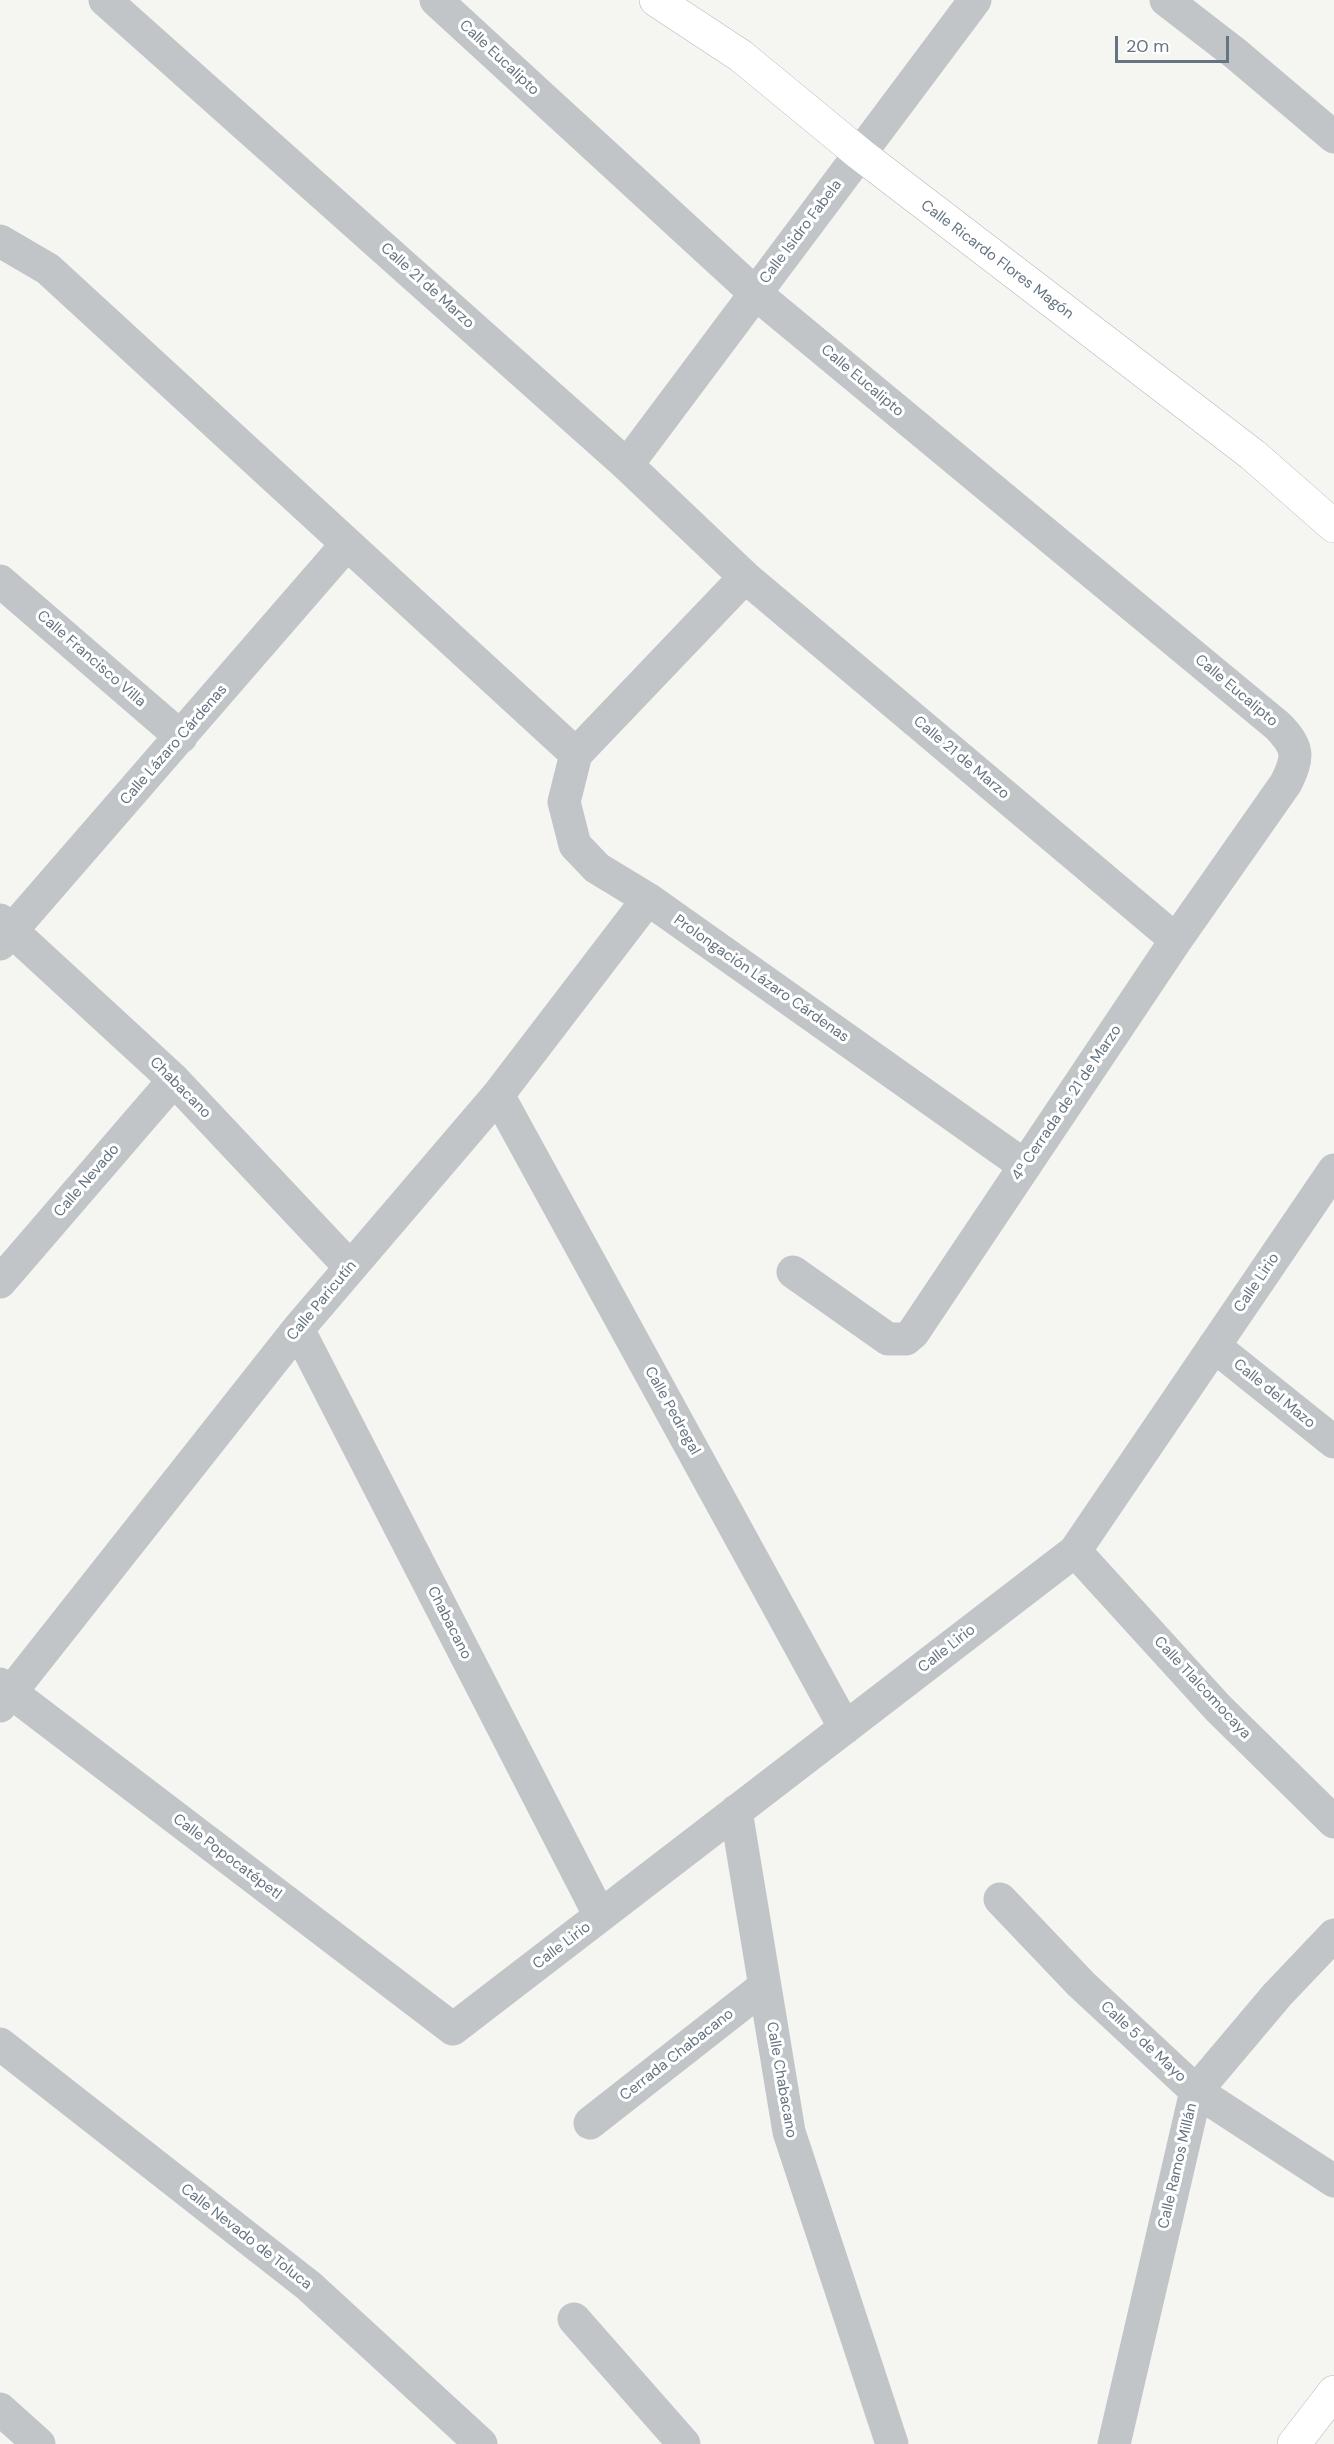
<!DOCTYPE html>
<meta charset="utf-8">
<style>
body{margin:0}
#map{position:relative;width:1334px;height:2444px;overflow:hidden;background:#f5f6f2;font-family:"DM Sans",sans-serif}
canvas{display:block}
.scale{position:absolute;left:1115px;top:36px;width:114px;height:27px;box-sizing:border-box;border:3px solid #657482;border-top:0;padding-left:8px;font-size:18px;line-height:21px;white-space:nowrap;color:#657482;-webkit-text-stroke:4px #fff;paint-order:stroke}
</style>
<div id="map">
<canvas width="1334" height="2444"></canvas>
<div class="scale">20 m</div>
</div>
<script>
const context = document.querySelector('canvas').getContext('2d');
context.lineJoin = 'round';
function trace(path, color, width, dash) {
  context.strokeStyle = color;
  context.lineWidth = width;
  context.lineCap = dash ? 'butt' : 'round';
  context.setLineDash(dash || []);
  context.stroke(path);
}
function write(font, color, halo, rows, align = 'center') {
  context.font = font + ' "DM Sans",sans-serif';
  context.lineWidth = 6;
  context.setLineDash([]);
  context.textBaseline = 'middle';
  context.strokeStyle = halo;
  context.fillStyle = color;
  for (const [text, x, y, turn = 0] of rows) {
    context.save();
    context.translate(x, y);
    context.rotate((+turn || 0) * Math.PI / 180);
    context.textAlign = isNaN(turn) ? turn : align;
    if (halo) context.strokeText(text, 0, 0);
    context.fillText(text, 0, 0);
    context.restore();
  }
}
const street = new Path2D(`
 M105 0 627 465 745 577 1176 940
 M436 0 755 293 1278 726C1299 748 1299 756 1286 783L1176 940 913 1333 906 1339H888L793 1272
 M1166 0 1236 54 1334 137
 M0 241 48 269 576 754
 M627 465 975 0
 M745 577 576 754 564 802 575 845 597 868 648 899 1025 1166
 M0 581 181 737
 M0 920 174 1080 350 1267
 M0 944 347 544
 M498 1095 845 1728
 M0 1282 174 1080
 M298 1329 600 1916
 M1214 1346 1334 1442
 M1075 1551 1218 1708 1334 1822
 M0 1684 453 2029 1075 1551 1334 1170
 M0 1706 298 1329 498 1095 648 899
 M736 1811 789 2132 892 2444
 M1000 1899 1081 1984 1196 2091 1334 2181
 M0 2044 309 2286 481 2444
 M590 2123 765 1986
 M574 2319 684 2444
 M0 2409 39 2444
 M1114 2444 1196 2091 1277 1995 1334 1935`);
const secondary = new Path2D(`
 M656 0 741 56 860 154 1253 455 1334 526
 M1294 2444 1334 2392`);
const streetNames = [
 ["Calle Eucalipto",499,58,43],
 ["Calle Isidro Fabela",801,232,-53],
 ["Calle Ricardo Flores Magón",997,260,37],
 ["Calle 21 de Marzo",427,286,42],
 ["Calle Eucalipto",862,381,40],
 ["Calle Francisco Villa",91,659,41],
 ["Calle Eucalipto",1236,691,40],
 ["Calle Lázaro Cárdenas",174,745,-49],
 ["Calle 21 de Marzo",961,758,40],
 ["Prolongación Lázaro Cárdenas",761,979,35],
 ["Chabacano",180,1088,45],
 ["4ª Cerrada de 21 de Marzo",1067,1103,-56],
 ["Calle Nevado",87,1181,-49],
 ["Calle Lirio",1257,1283,-56],
 ["Calle Paricutín",322,1301,-50],
 ["Calle del Mazo",1274,1394,39],
 ["Calle Pedregal",672,1411,61],
 ["Chabacano",449,1623,63],
 ["Calle Lirio",947,1649,-38],
 ["Calle Tlalcomocaya",1202,1688,47],
 ["Calle Popocatépetl",227,1857,37],
 ["Calle Lirio",562,1946,-37],
 ["Calle 5 de Mayo",1143,2042,43],
 ["Cerrada Chabacano",677,2055,-38],
 ["Calle Chabacano",781,2080,80],
 ["Calle Ramos Millán",1178,2166,-77],
 ["Calle Nevado de Toluca",246,2237,38]
];
trace(secondary, '#b3b8bc', 34);
trace(street, '#c1c5c8', 33);
trace(secondary, '#fff', 33);
write('15px', '#657482', '#fff', streetNames);
</script>
